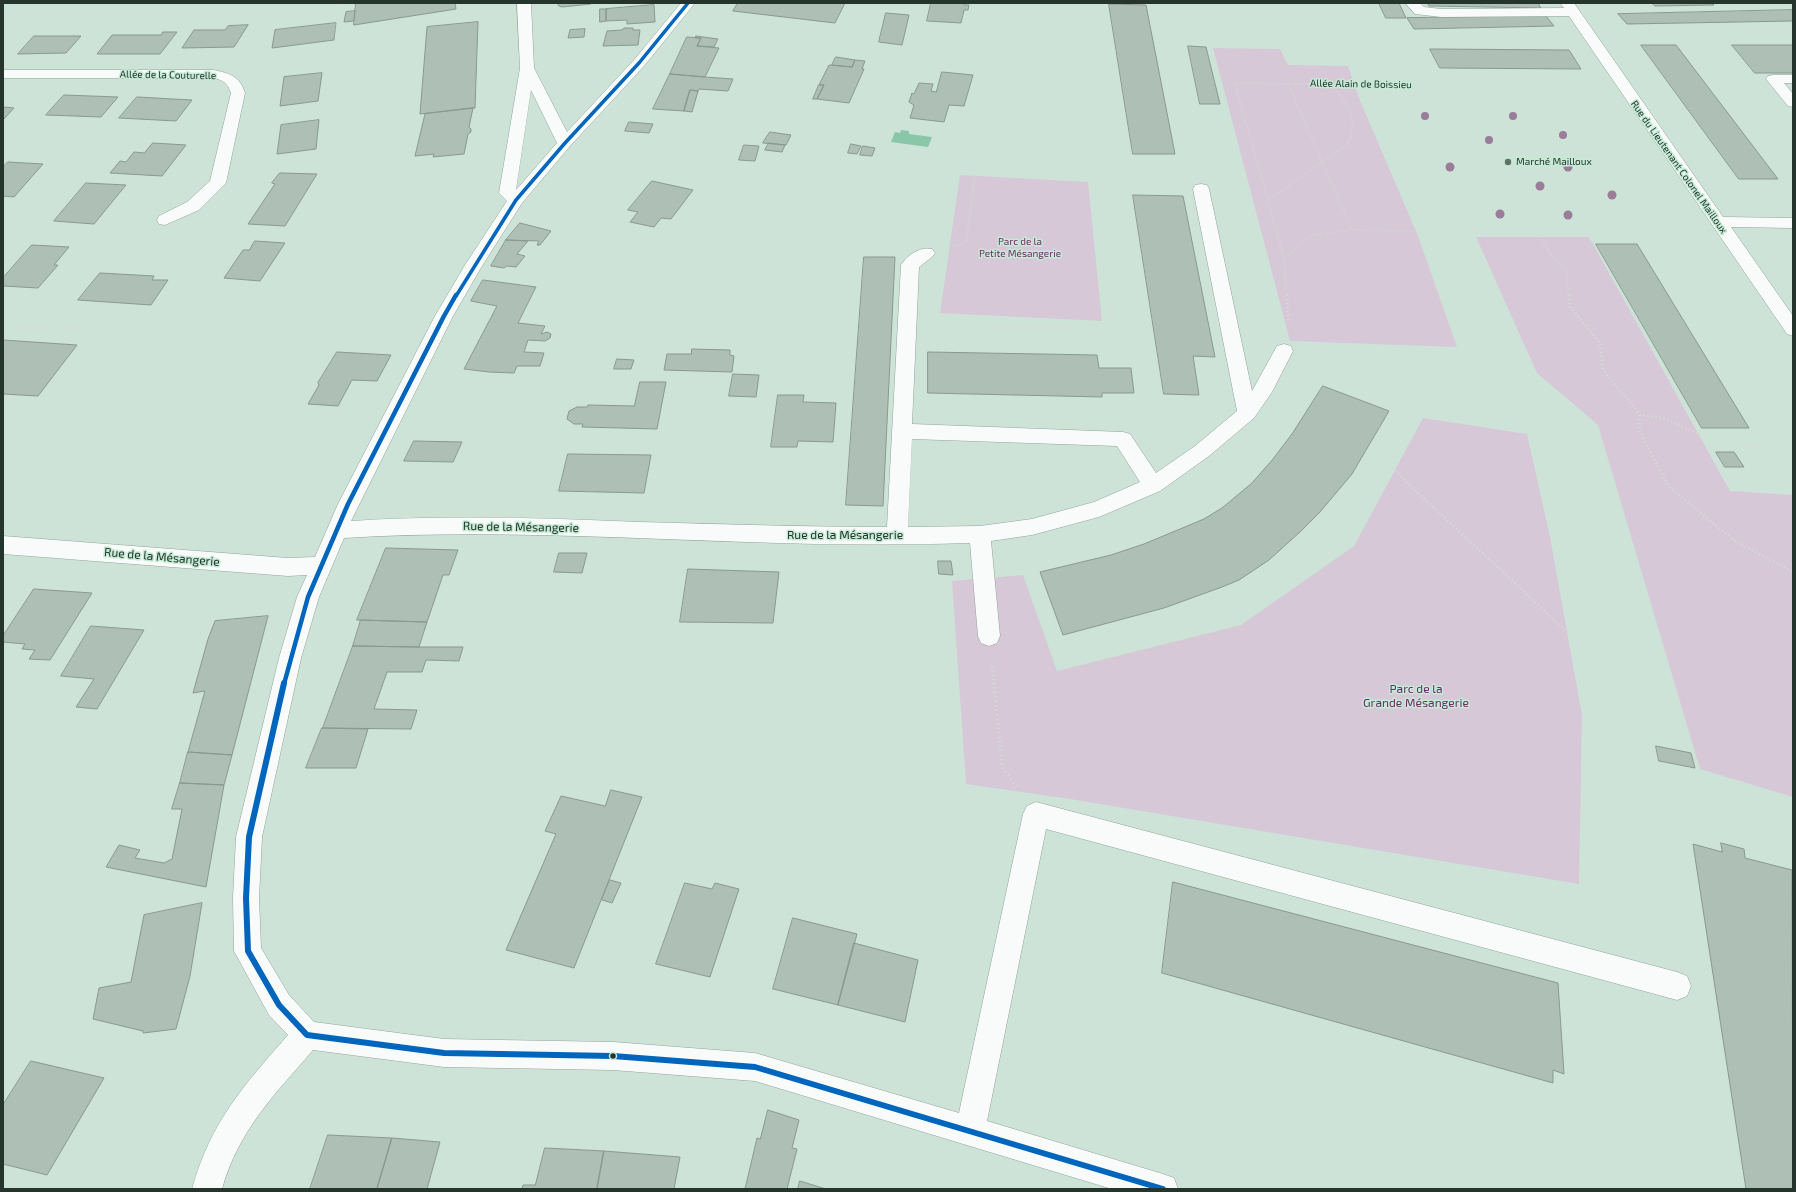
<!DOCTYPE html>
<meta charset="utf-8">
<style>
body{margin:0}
#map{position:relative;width:1796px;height:1192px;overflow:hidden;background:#cde3d7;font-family:"Exo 2",sans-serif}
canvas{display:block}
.frame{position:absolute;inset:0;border:4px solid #25342c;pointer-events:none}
</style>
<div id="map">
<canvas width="1796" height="1192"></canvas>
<div class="frame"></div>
</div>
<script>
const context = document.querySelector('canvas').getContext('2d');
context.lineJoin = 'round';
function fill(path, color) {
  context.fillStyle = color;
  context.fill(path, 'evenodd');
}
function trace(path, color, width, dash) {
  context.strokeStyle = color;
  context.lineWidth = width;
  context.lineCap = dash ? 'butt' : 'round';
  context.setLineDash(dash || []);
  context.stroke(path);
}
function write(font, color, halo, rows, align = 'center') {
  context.font = font + ' "Exo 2",sans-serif';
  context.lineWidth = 3;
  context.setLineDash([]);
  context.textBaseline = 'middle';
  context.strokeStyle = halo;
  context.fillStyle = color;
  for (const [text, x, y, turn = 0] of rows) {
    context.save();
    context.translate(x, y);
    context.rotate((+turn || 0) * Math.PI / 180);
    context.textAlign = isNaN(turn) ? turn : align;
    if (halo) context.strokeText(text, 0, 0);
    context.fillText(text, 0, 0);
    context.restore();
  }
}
const green = new Path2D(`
 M1213 48 1280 49 1288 65 1348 66 1359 98 1418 236 1457 347 1290 341Z
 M960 175 1088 182 1102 321 940 313Z
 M1476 237H1589L1730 491 1793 495V797L1700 769 1598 425 1537 373Z
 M1423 418 1527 434 1550 537 1582 715 1579 884 1070 799 966 784 952 581 1023 575 1057 671 1241 625 1354 546Z`);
const water = new Path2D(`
 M901 130 909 131V134L932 137 928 147 891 142 895 132 900 133Z`);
const building = new Path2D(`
 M356 3H455L456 9 354 25Z
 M558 3H591V4L562 7 559 6Z
 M738 3H845L835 23 733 11Z
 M931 3H965L964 5H969L968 10H964L961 23 927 21Z
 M1379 3H1399L1406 18H1386Z
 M1428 3H1538L1541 8 1429 6Z
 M1652 3H1711L1714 5 1655 6Z
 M1109 4 1146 5 1175 154H1133Z
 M654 5 655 22 627 24V20L606 21V9Z
 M600 9H606V21L600 22Z
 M1793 10V21L1627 24 1618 14Z
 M355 11 354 21 344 22 346 12Z
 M886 13 909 15 902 45 879 42Z
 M1546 16 1554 26 1414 29 1407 18Z
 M478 22 475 108 420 114 427 27Z
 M336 23 334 40 272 48 275 30Z
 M248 25 234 47 182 48 194 30H225L228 26Z
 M624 28H633V30H640L638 45 603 46 607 31 622 30Z
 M585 29 584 37 568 38 570 30Z
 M163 32H177L160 54H97L112 35H161Z
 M34 36H81L66 53 18 54Z
 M696 36 718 39 714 47 697 46 701 38H696Z
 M687 37 701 38 697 46 719 48 705 77 670 74Z
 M1641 45H1676L1778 179H1739Z
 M1732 45H1793V73H1755Z
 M1188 46 1206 47 1220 104H1200Z
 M1430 49 1569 50 1581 69 1440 68Z
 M836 57 855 60 852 67 832 65Z
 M855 60 865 61 862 69H864L849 103 817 99 824 85H819L829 65 852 67Z
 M942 72 973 75 964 106 949 105 944 122 910 118 914 105 909 102 912 93 914 94 919 83 933 84 931 91 936 92Z
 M322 73 318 101 280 106 284 77Z
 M670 74 705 77 733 79 728 91 699 89 698 91 690 90 684 111 653 109Z
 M819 85H824L817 99H813Z
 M690 90 698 91 692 112 684 111Z
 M64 95 118 97 101 117 46 115Z
 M137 97 192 100 176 121 119 118Z
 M3 107 14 108 3 120Z
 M473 108 469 127 471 129V132L468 134 464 154 433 157 434 154 415 156 425 114Z
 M319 120 316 149 277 154 281 125Z
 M629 122 653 124 649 133 625 131Z
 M770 132 791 135 786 145 763 143Z
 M153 143 186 145 162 176 110 173 120 161 126 162 134 152 144 153Z
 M769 143 785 145 782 152 765 150Z
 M851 144 861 146 857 154 848 153Z
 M744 145 759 146 755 161 739 160Z
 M863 146 875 148 872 156 860 155Z
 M8 162 43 164 14 197 3 196V167Z
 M280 173 317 174 285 226 248 224 275 184 272 183Z
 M652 181 693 190 671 219 661 218 654 227 630 222 638 212 628 210Z
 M86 183 126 185 94 224 54 221Z
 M1133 195 1183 196 1215 357 1193 356 1199 395 1164 394Z
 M520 223 551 231 540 245H537L539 241 506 240Z
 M506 240 528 241 517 254 525 256 516 267 507 266 504 268 491 266Z
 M255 241 285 243 260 281 224 278 243 250H249Z
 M1596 244H1637L1749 428H1702Z
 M32 245 69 247 54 265H58L38 288 3 286V278Z
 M864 257H895L883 506 846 505Z
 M100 273 154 276 152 280H168L151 305 78 300Z
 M483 280 536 287 518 323 545 326 541 334 547 332 551 334 550 338 545 341 528 340 524 352 544 353 540 366H517L514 373 489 372 464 369 497 306 471 301Z
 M3 340 77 345 38 396 3 394Z
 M692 349 730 350V355L734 356 732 372 664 370 667 354H691Z
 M337 352 391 355 377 381 352 380 338 406 308 404 319 385 318 383Z
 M928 352 1097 355 1099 368H1131L1134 393H1102V397L928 393Z
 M617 359 634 360 631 369H614Z
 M733 374 759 375 756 397 729 396Z
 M640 382H666L657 429 582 427 583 424H574L567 419 569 411 577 407H587L588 405 634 406Z
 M1323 386 1389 411 1352 474 1320 512 1301 531 1269 560 1239 580 1222 587 1164 608 1063 635 1040 572 1111 555 1144 544 1204 519 1222 508 1252 483 1273 459 1292 434Z
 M778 395H804L803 402 836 403 833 442 798 441 797 447H771Z
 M414 441 462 442 453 462 404 461Z
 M1716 452H1734L1744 467H1725Z
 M568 454 651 455 644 493 559 491Z
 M386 548 458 550 449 575H443L427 622 357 620Z
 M559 553H587L582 573 554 572Z
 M938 561H951L953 575 939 574Z
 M688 569 779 572 773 623 680 622Z
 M34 589 92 593 50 660 29 659 35 650 22 649 25 644 3 642V636Z
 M268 616 232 755 188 752 205 691 193 693 208 639 215 621Z
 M361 620 427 622 419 647 353 646Z
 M91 626 144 630 97 709 76 707 94 679 61 676Z
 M353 646 419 647H463L459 661 426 660 422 672H387L374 709 417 710 411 729 323 728Z
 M322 728 368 729 356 768H306Z
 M1656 746 1691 753 1695 768 1659 761Z
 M188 752 232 755 224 785 180 783Z
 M180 783 224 785 206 887 106 867 119 845 140 850 135 858 164 863 172 859 182 809H172Z
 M611 790 642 797 574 968 506 950 556 834 545 831 561 796 605 806Z
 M1721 843 1744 849 1745 858 1792 870 1793 1189H1746L1693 844 1722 852Z
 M610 880 621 883 612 903 602 900Z
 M1173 882 1558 983 1564 1074 1553 1070V1083L1162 973Z
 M685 883 712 889 715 883 739 889 710 977 656 964Z
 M202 903 190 976 176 1029 143 1033V1031L93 1019 99 988 131 982 144 915Z
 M793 918 857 934 838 1005 773 989Z
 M854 943 918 960 905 1022 838 1005Z
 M31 1061 104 1078 47 1175 3 1164V1105Z
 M768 1110 799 1120 792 1148 797 1149 787 1189H745L757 1138 760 1139Z
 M328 1135 392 1138 377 1189H310Z
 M392 1138 440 1142 427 1189H377Z
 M545 1148 604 1151 597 1189H522L523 1185H535Z
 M604 1151 680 1157 674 1189H597Z
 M800 1181 826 1189H798Z`);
const pathFar2 = new Path2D(`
 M922 29 925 3
 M1626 38 1651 33
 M1369 47 1392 105
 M254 65 334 54 338 3
 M1288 84 1433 85 1439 98
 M1561 86 1574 107H1604
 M1596 142 1629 143
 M1617 178 1654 179
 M1101 187 1172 189
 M1268 200 1348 144C1359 115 1348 106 1330 84
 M3 221 117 228 138 225
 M1432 232 1375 105 1574 107 1649 232
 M1538 233 1549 252 1566 271 1569 296
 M954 246 966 243 976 169 1101 179 1112 296
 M1284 258 1235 83 1288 84 1352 230
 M1287 296 1284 258 1312 235 1352 230 1476 233 1649 232`);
const pathFar1 = new Path2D(`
 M1287 295 1288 322
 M1569 295 1570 307 1600 343 1603 370 1640 415 1663 418 1724 445 1779 448 1761 415
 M3 325 174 335 170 357
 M938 325 1115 328 1112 295
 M1115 328 1147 372 1152 415 1145 420
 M1419 400 1385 462 1623 684
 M1640 415 1639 430 1669 487 1735 541 1793 572
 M1779 448 1793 460
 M992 667 994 684`);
const path = new Path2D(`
 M994 683 1002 767 1017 787
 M1622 683 1623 684`);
const minor = new Path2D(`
 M517 3H531L534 68 567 132 634 60 681 3H695L644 66 570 146 522 203 482 266 453 316 351 521C447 515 543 518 639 522 721 524 804 527 887 527L901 265C907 255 921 246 932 249L935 253 932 257 919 267 912 424 1123 432 1130 434 1156 473 1195 446 1237 411 1193 189 1195 185 1201 184 1207 185 1209 189 1252 391 1277 346 1284 344 1291 346 1293 351 1272 392 1254 418 1209 456 1160 491 1099 517 1032 535 991 541 1000 636 997 643 989 646 981 643 978 636 970 543C906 545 842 545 778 543 634 539 489 529 344 538L319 597 301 658 262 837 259 898 261 948 289 995 314 1022 444 1039 613 1042 755 1053 959 1113 1023 814 1027 806 1036 802 1677 972 1687 976 1691 986 1687 996 1677 1000 1046 829 987 1121 1163 1174 1174 1178 1178 1189H1112L755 1081 613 1070 444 1067 313 1050C275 1094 238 1131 222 1189H192C211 1122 243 1086 288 1035L269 1015 234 951 233 898 236 837 279 658 297 597 307 575 288 576 3 554V536L288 558 315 557 338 504 435 316 465 265 507 201 499 193 520 68ZM531 90 557 143 516 190ZM912 439 1117 446 1140 482 1094 502 1032 519 980 526 908 527Z
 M1405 3H1420L1424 7 1441 9 1564 8 1560 3H1574L1723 217 1793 218V228L1731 227 1793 316V336L1787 334 1569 16 1441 17 1415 14Z
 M3 70H213C229 73 240 76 245 93L226 183 199 210 165 225 159 224 157 220 159 216 187 202 210 181 231 93C228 83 223 80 213 78H3Z
 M1773 75H1793V83H1784L1793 94V107L1788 106 1766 79 1768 76Z`);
const bus1Far2 = new Path2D(`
 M456 296 516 200 565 143 639 63 688 3`);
const bus1Far1 = new Path2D(`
 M284 684 308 597 348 504 444 316 456 295`);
const bus1 = new Path2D(`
 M284 683 249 837 246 898 248 951 279 1005 307 1035 444 1053 613 1056 755 1067 1163 1189`);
const trees = [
 [1425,116,4],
 [1513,116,4],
 [1563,135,4],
 [1489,140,4],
 [1450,167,4.5],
 [1568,167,4.5],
 [1540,186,4.5],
 [1612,195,4.5],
 [1500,214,4.5],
 [1568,215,4.5]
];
const markers = [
 [1508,162,4,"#607168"],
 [613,1056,3.5,"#25342c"]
];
const farStreetnames = [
 ["Allée de la Couturelle",168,75,1],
 ["Allée Alain de Boissieu",1361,84,1],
 ["Rue du Lieutenant Colonel Mailloux",1679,167,55]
];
const farPoinames = [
 ["Marché Mailloux",1516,162]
];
const farParknames = [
 ["Parc de la",1020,242],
 ["Petite Mésangerie",1020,254]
];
const streetNames = [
 ["Rue de la Mésangerie",521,527,1],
 ["Rue de la Mésangerie",845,535],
 ["Rue de la Mésangerie",162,557,5]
];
const parkNames = [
 ["Parc de la",1416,689],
 ["Grande Mésangerie",1416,703]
];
fill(green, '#d7c8d8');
fill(water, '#8ac6a8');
fill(building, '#aebfb6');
trace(building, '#899991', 1);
trace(minor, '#92a39a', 1);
trace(pathFar2, '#d6dcd9', 2, [0.5, 2]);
trace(pathFar1, '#d6dcd9', 2.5, [1, 3]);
trace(path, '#d6dcd9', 3, [1, 3.5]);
fill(minor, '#f8fbf9');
trace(bus1Far2, '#0065bd', 3.5);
trace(bus1Far1, '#0065bd', 4.5);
trace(bus1, '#0065bd', 6);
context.fillStyle = '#997d99';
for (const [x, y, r] of trees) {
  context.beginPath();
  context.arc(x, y, r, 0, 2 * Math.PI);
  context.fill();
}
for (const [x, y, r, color] of markers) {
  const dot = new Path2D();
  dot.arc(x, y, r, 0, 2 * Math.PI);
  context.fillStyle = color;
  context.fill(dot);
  trace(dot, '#c5ebd6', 1.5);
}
write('10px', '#25342c', '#c5ebd6', farStreetnames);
write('10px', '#25342c', '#c5ebd6', farPoinames, 'left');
write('10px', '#6e2a67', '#c5ebd6', farParknames);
write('12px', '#25342c', '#c5ebd6', streetNames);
write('12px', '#6e2a67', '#c5ebd6', parkNames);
</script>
